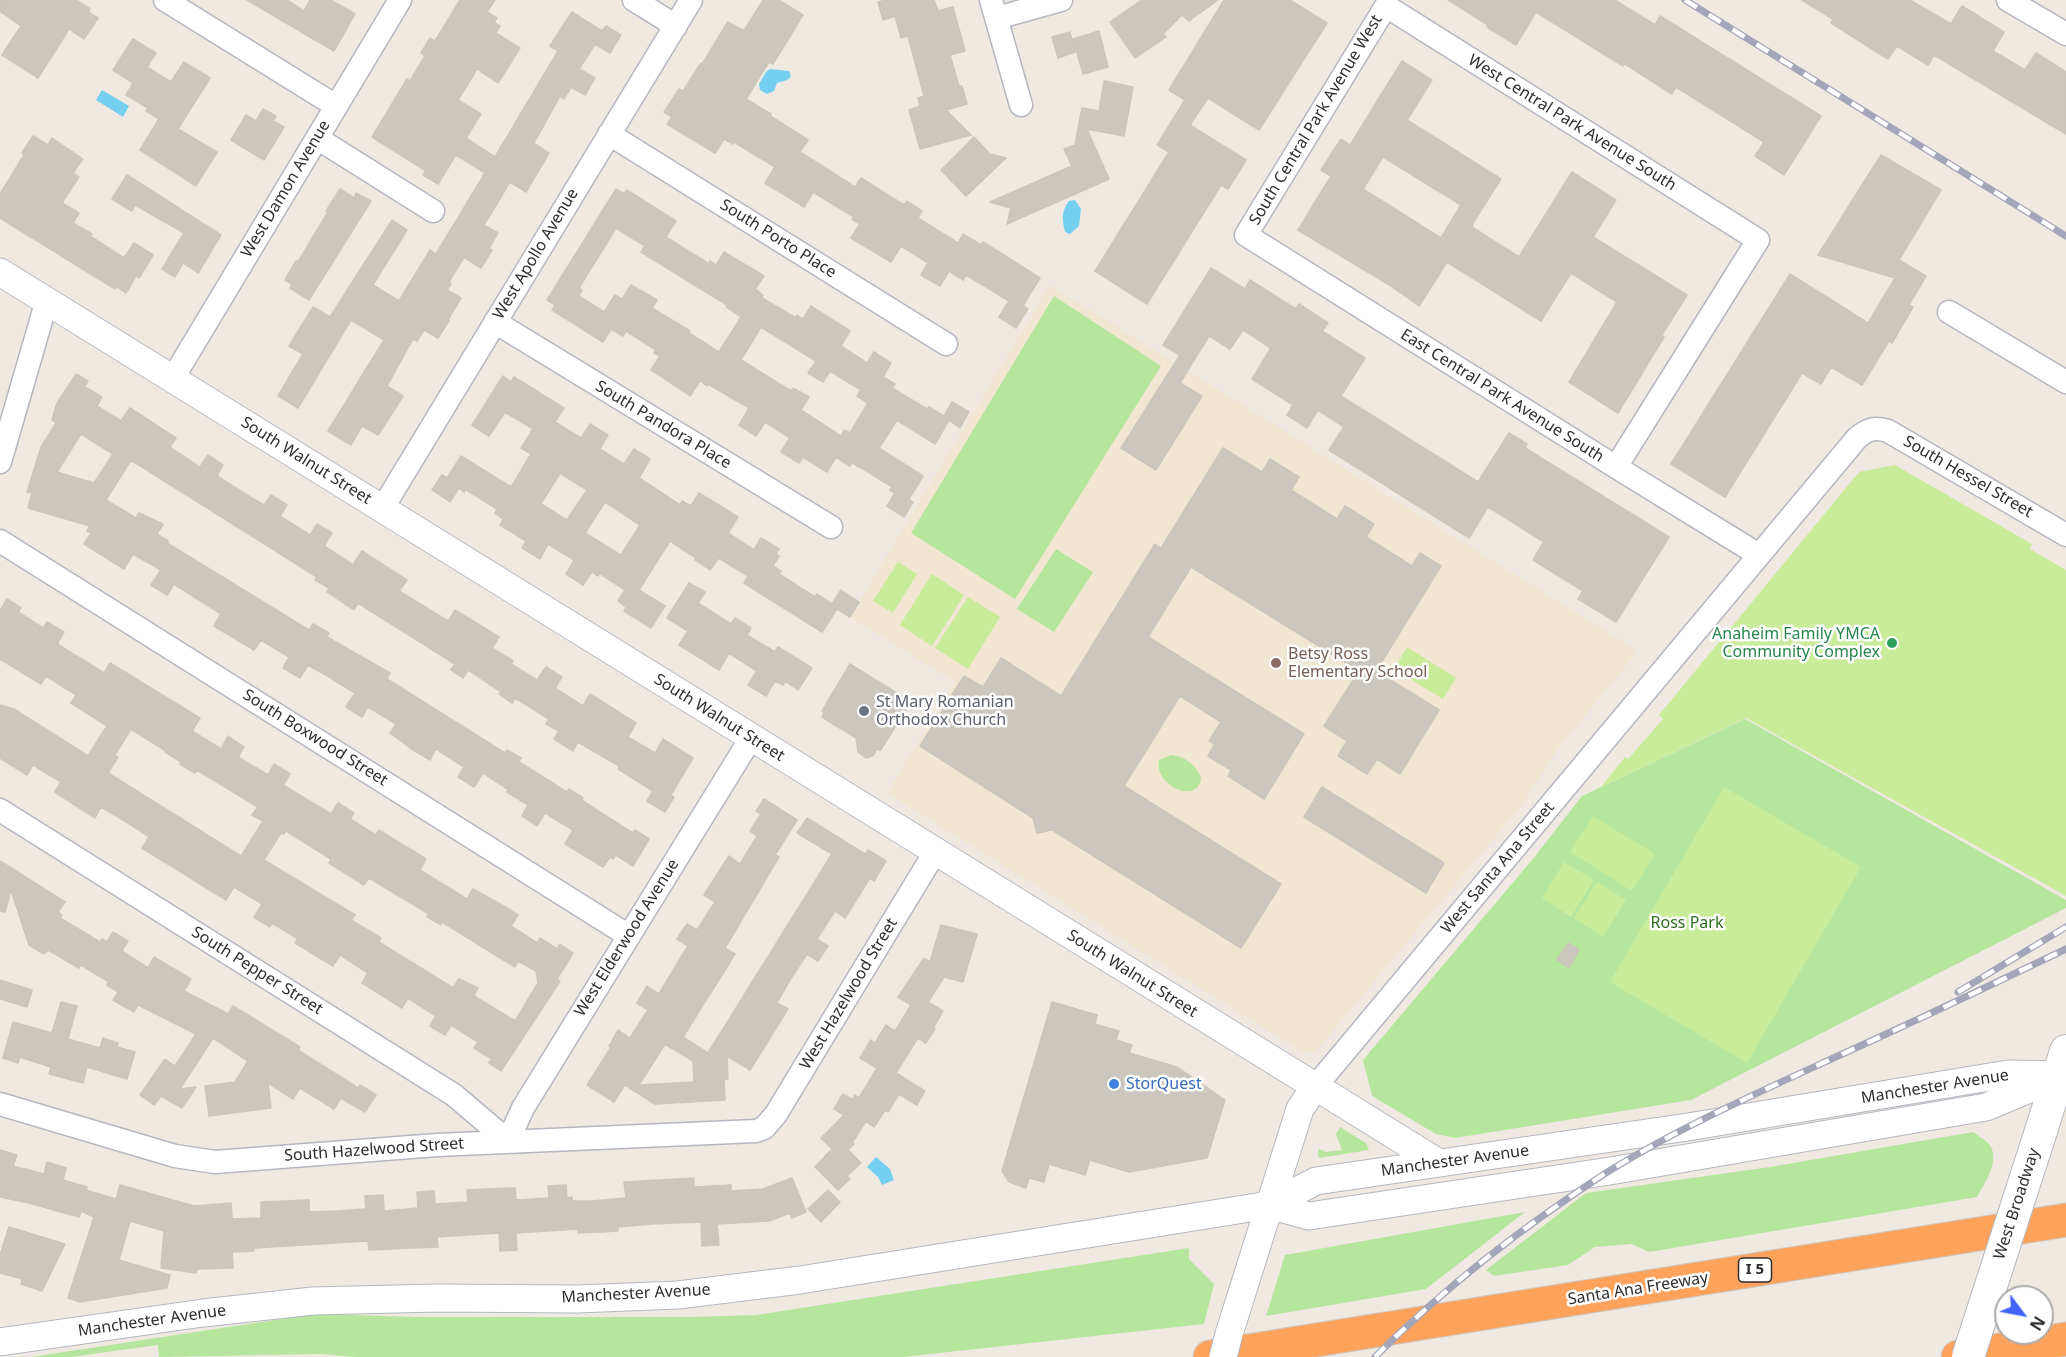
<!DOCTYPE html>
<style>
body{margin:0}
#map{position:relative;width:2066px;height:1357px;overflow:hidden;background:#efe9e1;font-family:"Noto Sans",sans-serif}
canvas{display:block}
.north{position:absolute;left:1994px;top:1285px;width:60px;height:60px;box-sizing:border-box;background:#fff;border:2px solid #ababab;border-radius:50%;rotate:122deg;font-size:16px;font-weight:700;line-height:24px;text-align:center;color:#2e2e2e}
.north::after{content:'';display:block;margin:auto;width:21px;height:27px;background:#4264fb;clip-path:polygon(50% 0,100% 100%,50% 72%,0 100%)}
</style>
<div id="map">
<canvas width="2066" height="1357"></canvas>
<div class="north">N</div>
</div>
<script>
const context = document.querySelector('canvas').getContext('2d');
context.lineJoin = 'round';
function fill(path, color) {
  context.fillStyle = color;
  context.fill(path, 'evenodd');
}
function trace(path, color, width, dash) {
  context.strokeStyle = color;
  context.lineWidth = width;
  context.lineCap = dash ? 'butt' : 'round';
  context.setLineDash(dash || []);
  context.stroke(path);
}
function write(font, color, halo, rows, align = 'center') {
  context.font = font + ' "Noto Sans",sans-serif';
  context.lineWidth = 5;
  context.setLineDash([]);
  context.textBaseline = 'middle';
  context.strokeStyle = halo;
  context.fillStyle = color;
  for (const [text, x, y, turn = 0] of rows) {
    context.save();
    context.translate(x, y);
    context.rotate((+turn || 0) * Math.PI / 180);
    context.textAlign = isNaN(turn) ? turn : align;
    if (halo) context.strokeText(text, 0, 0);
    context.fillText(text, 0, 0);
    context.restore();
  }
}
const education = new Path2D(`
 M1050 285 1638 651 1557 750 1521 806 1315 1052 1304 1053 887 793 955 682 850 617Z`);
const green = new Path2D(`
 M1054 296 1161 366 1015 599 911 533Z
 M1056 549 1093 572 1054 632 1017 609Z
 M1745 719 2066 900V908L1691 1100 1455 1138 1436 1134 1372 1096 1363 1060 1532 860 1582 796Z
 M1171 755C1185 756 1196 765 1201 778 1198 806 1153 785 1159 760Z
 M1340 1127 1366 1143 1369 1150 1319 1158 1318 1154 1319 1149 1326 1152 1342 1150 1336 1134Z
 M1973 1132C1978 1136 1988 1141 1991 1147 1999 1162 1984 1184 1977 1197L1649 1252 1632 1244 1595 1247 1568 1265 1494 1276 1486 1270 1586 1193 1770 1167Z
 M1525 1212 1426 1289 1266 1316 1285 1255Z
 M1189 1248V1259L1214 1284 1204 1324 903 1357H355L321 1354 159 1357 158 1345 71 1357H31L314 1314 417 1317H691L756 1315Z`);
const pitch = new Path2D(`
 M1895 465 2032 544 2030 549 2066 570V896L1746 718 1601 787 1625 757 1628 759 1663 719 1659 715 1859 472Z
 M898 562 917 574 893 613 873 601Z
 M932 574 964 595 932 646 900 625Z
 M968 597 1000 617 968 669 935 648Z
 M1407 647 1456 678 1443 699 1394 669Z
 M1724 787 1861 867 1747 1063 1610 982Z
 M1593 816 1655 854 1632 891 1570 852Z
 M1564 862 1594 880 1571 917 1542 898Z
 M1597 882 1626 900 1603 937 1574 918Z`);
const water = new Path2D(`
 M770 69 789 71 791 77 787 80 777 83 774 91 767 94 760 90 759 84 766 72Z
 M102 90 129 106 123 117 96 100Z
 M1075 200 1081 209 1079 226 1070 234 1065 232C1062 219 1061 212 1069 201Z
 M876 1157 890 1169 894 1180 882 1185 878 1177 867 1167Z`);
const building = new Path2D(`
 M0 0H76L90 9 88 12 98 18 84 39 69 29 38 78 2 55 21 26 0 11Z
 M247 0H287L304 11 310 0H331L355 14 334 51Z
 M460 0H495L487 12 497 18 494 22 500 26 496 33 520 48 498 83 477 69 458 100 481 114 466 138 495 157 558 51 550 46 572 12 602 31 606 26 621 35 610 53 595 44 579 69 595 78 585 95 571 87 564 99 560 96 534 143 549 153 526 192 510 182 484 225 498 233 489 248 492 250 481 268 464 257 449 282 451 284 447 290 461 298 448 320 449 321 438 338 424 330 417 341 413 339 387 386 403 396 378 435 362 426 351 445 328 431 384 340 351 320 298 408 278 396 303 354 289 346 313 307 330 317 392 220 407 230 373 285 399 301 430 250 436 254 485 173 456 155 438 184 423 175 426 171 372 137 407 79 410 81 425 56 421 53 430 38 435 41Z
 M763 0H779L803 15 773 64 769 62 746 99 771 114 770 116 808 140 800 152 855 187 861 178 904 205 907 201 922 211 918 218 958 243 963 234 981 245 983 242 1040 278 1023 306 1028 309 1016 328 999 317 1009 301 978 282 966 275 963 280 949 271 940 286 921 275 928 263 901 246 891 262 851 238 860 224 852 219 854 217 813 192 804 207 765 183 775 167 734 142 733 144 724 139 715 153 667 124 672 117 664 112 679 89 683 91 701 63 702 64 728 22 744 31Z
 M886 0H934L938 11 953 7 965 51 950 55 959 86H962L967 104 946 110 971 135 920 149 909 110 920 106 918 98 924 96 908 36 901 38 895 16 883 20 878 2Z
 M1142 0H1218L1189 21 1182 15 1163 34 1166 37 1135 58 1110 22Z
 M1224 0H1290L1327 23 1259 130 1208 98 1190 125 1246 160 1228 189 1221 185 1147 304 1095 271 1169 152 1157 145 1185 100 1169 90Z
 M1448 0H1615L1655 25 1660 16 1821 116 1784 175 1755 156 1764 142 1676 87 1672 94 1625 64 1623 66 1536 12 1516 45 1487 27 1488 25Z
 M1802 0H1910L1951 24 1962 6 2004 32 1993 51 2025 70 2036 53 2066 72V134L1934 55 1928 65 1897 46 1888 59 1831 23 1833 19Z
 M1099 31 1108 67 1083 74 1073 39Z
 M1070 32 1075 52 1058 58 1052 37Z
 M133 39 156 53 147 67 171 82 184 62 210 78 178 129 217 152 196 186 140 150 159 119 146 111 148 108 126 95 133 83 113 70Z
 M1402 61 1432 80 1407 120 1501 179 1473 223 1472 227 1519 257 1572 172 1616 200 1593 237 1687 295 1662 335 1664 337 1618 413 1569 382 1617 302 1571 273 1541 321 1447 262 1419 306 1391 286 1298 230 1331 176 1321 170 1341 139 1350 145ZM1383 157 1461 205 1441 238 1363 189Z
 M1104 81 1133 87 1124 136 1087 129 1109 179 1007 224 1011 208 990 202 1072 166 1064 149 1075 145 1082 108 1099 111Z
 M263 109 276 116 273 121 284 127 264 160 231 140 246 115 256 121Z
 M33 136 48 145 52 138 83 159 73 173 79 177 62 203 79 213 73 223 92 234 90 236 124 258 134 243 153 255 139 278 136 276 126 293 117 287 115 289 0 218V194L24 155 22 153Z
 M974 137 990 154 1006 158 966 196 941 170Z
 M1881 155 1941 190 1899 260 1926 276 1909 305 1913 307 1892 343 1889 341 1862 385 1831 367 1821 384 1802 373 1725 497 1671 464 1790 274 1868 323 1895 278 1818 255Z
 M127 175 221 235 198 273 183 263 175 277 162 269 184 233 135 205 132 211 112 199Z
 M340 189 354 198 356 193 371 201 309 300 290 288 292 284 285 280 296 261 298 262 328 212 326 211Z
 M616 189 624 194 627 190 676 221 666 237 709 264 710 261 716 265 724 252 764 276 755 289 763 295 762 298 796 318 797 315 803 319 811 306 850 331 841 346 867 363 874 352 891 363 883 377 895 384 892 388 927 409 929 407 944 416 952 402 969 412 960 428 949 420 935 444 897 420 879 448 923 476 909 499 913 502 904 517 887 506 895 493 890 490 892 487 865 470 852 463 850 466 836 457 827 472 803 457 799 463 781 452 790 438 765 422 756 436 739 425 749 408 708 384 707 386 700 381 690 396 651 370 660 356 654 353 656 350 626 331 623 336 611 329 603 342 552 310 555 305 547 300ZM616 228 645 246 641 252 727 305 726 307 741 317 719 352 689 333 690 331 652 308 657 300 631 285 622 299 615 295 604 312 579 296 582 290 579 288ZM761 327 816 361 808 373 823 382 830 371 861 390 857 396 868 403 850 433 844 430 841 436 801 410 809 397 793 388 791 391 741 360Z
 M1211 268 1245 289 1250 280 1296 309 1299 304 1328 323 1322 331 1365 358 1341 396 1478 482 1509 433 1527 444 1525 448 1669 537 1616 622 1578 599 1583 591 1533 560 1544 542 1488 507 1469 538 1329 450 1344 427 1318 410 1307 428 1287 415 1293 405 1252 379 1271 348 1243 330 1230 349 1209 336 1180 383 1202 396 1156 470 1121 448 1180 355 1163 345Z
 M76 374 88 381 85 387 102 397 97 406 121 421 130 408 176 438 170 447 200 467 208 455 223 465 217 476 250 497 264 505 271 495 287 505 280 516 310 535 317 524 332 533 324 546 353 565 362 551 407 580 399 591 448 621 455 610 499 637 492 648 513 661 511 664 537 680 546 667 562 677 555 688 583 706 590 694 636 723 628 737 655 753 663 739 693 758 671 795 674 797 665 812 647 801 653 791 618 769 619 766 578 742 573 751 554 739 559 731 546 724 549 719 515 698 512 703 499 694 501 692 468 670 463 678 451 670 455 664 358 603 354 610 327 592 329 588 315 580 317 577 131 460 106 500 136 518 139 513 163 524 157 534 168 541 167 543 309 630 313 624 329 633 327 637 390 673 387 679 505 753 507 750 521 758 519 762 567 792 569 789 583 798 582 800 598 811 633 833 635 830 649 839 633 866 616 855 613 859 610 857 603 867 565 844 573 830 545 813 537 826 522 816 528 805 507 792 509 790 483 773 474 787 458 777 464 767 436 749 430 760 413 750 390 733 396 724 368 707 362 717 346 707 355 693 329 677 308 665 300 678 283 668 289 657 261 640 254 650 214 626 221 614 174 584 167 595 151 585 161 570 133 554 124 569 84 544 91 533 87 531 90 526 28 508 32 493 27 492 41 447 56 423 52 420 57 403ZM81 434 113 454 94 483 57 472Z
 M503 376 511 382 514 377 564 408 555 422 581 438 590 424 608 435 600 449 624 464 634 449 650 459 639 478 680 505 682 501 691 506 699 493 738 517 728 533 754 550 761 538 779 549 776 554 779 556 773 566 781 571 779 574 815 597 817 594 832 604 841 590 859 602 850 617 837 609 822 632 744 583 748 576 719 558 710 570 695 560 696 558 670 541 639 590 665 606 651 628 624 611 626 607 618 601 625 590 599 573 598 576 592 572 583 585 566 574 574 560 548 544 540 559 522 548 526 541 500 525 503 519 495 513 497 509 465 489 464 492 459 488 450 502 432 490 442 475 447 478 461 456 511 487 531 454 521 448 533 429 505 412 489 436 472 425ZM560 473 587 490 567 520 541 504ZM605 502 640 525 621 555 585 533Z
 M1223 448 1262 472 1270 459 1299 477 1291 490 1337 519 1345 506 1374 524 1366 537 1412 566 1420 553 1441 566 1376 671 1439 710 1400 774 1377 759 1367 774 1338 756 1347 741 1324 726 1359 671 1191 567 1148 637 1304 734 1264 799 1228 776 1231 770 1208 756 1215 744 1209 741 1221 722 1180 696 1124 786 1281 884 1241 948 1052 830 1037 833 1033 818 920 746 964 676 983 687 1001 658 1061 696 1155 544 1161 548Z
 M689 583 705 592 698 603 731 624 735 618 751 628 747 635 775 652 778 647 812 668 798 690 785 681 783 685 775 681 766 696 748 685 757 671 729 653 719 670 679 645 688 631 667 618Z
 M7 599 21 608 18 612 43 628 47 622 64 632 57 644 83 660 104 673 110 663 200 718 192 731 221 749 228 736 244 747 238 757 268 775 274 764 290 774 283 785 331 814 338 803 354 813 350 819 376 835 379 830 426 859 420 870 467 899 473 889 502 905 518 915 511 926 537 943 540 938 557 949 560 944 573 953 557 979 560 981 501 1071 489 1063 492 1059 474 1048 478 1042 451 1025 445 1035 430 1026 436 1016 408 998 402 1008 362 983 368 973 340 955 333 966 295 943 298 939 272 923 270 927 254 917 262 904 234 887 226 900 142 848 149 837 128 823 101 807 95 818 55 792 61 782 33 765 27 775 0 758V705L14 709 88 756 107 726 71 703 76 695 46 676 41 684 0 659V611ZM131 729 166 751 165 752 181 762 180 764 195 773 197 770 258 807 252 815 263 821 241 856 108 773 118 757 115 755ZM286 831 331 859 329 863 364 885 369 878 429 914 427 917 441 925 442 922 515 967 518 961 536 971 538 983 515 1021 474 996 478 988 459 979 453 988 379 942 381 938 351 920 355 915 264 860 281 833 284 834Z
 M850 664 911 702 880 751 877 749 873 756 866 758 858 752 856 738 822 717 824 712 822 711Z
 M1322 787 1444 863 1426 893 1304 817Z
 M764 799 797 820 775 855 779 857 725 948 735 954 683 1037 708 1053 832 854 797 833 807 818 865 854 868 850 886 861 874 881 870 878 845 918 835 911 817 939 828 946 818 961 807 954 790 980 777 1003 788 1009 750 1070 727 1056 728 1079H724L725 1100 655 1104 625 1085 614 1102 587 1085 611 1047 609 1046 618 1030 630 1038 648 1010 637 1003 647 986 659 994 675 967 688 946 677 939 687 924 697 930 715 902 704 895 729 856 740 864 757 836 750 831 761 814 756 811ZM665 1044 693 1061 694 1082 639 1085Z
 M0 861 65 902 58 912 62 915 60 918 100 942 102 939 107 942 113 932 128 941 122 951 148 968 154 957 191 979 184 991 228 1014 233 1006 300 1047 298 1050 358 1088 360 1085 376 1095 365 1112 341 1098 334 1109 300 1088 293 1099 268 1083 271 1108 209 1116 205 1086 235 1082 248 1061 213 1038 180 1089 196 1087 182 1108 161 1096 154 1105 140 1095 165 1059 175 1066 196 1034 138 1005 134 1012 113 1000 118 992 107 985 109 982 81 965 79 968 48 950 44 954 29 945 11 890 5 912 0 911Z
 M941 925 977 934 963 982 944 977 928 1002 943 1011 933 1028 935 1029 926 1043 918 1038 896 1073 925 1091 917 1105 899 1094 888 1112 885 1110 874 1127 866 1121 852 1143 854 1144 848 1150 861 1163 847 1176 850 1179 838 1190 815 1167 832 1149 821 1138 844 1115 834 1109 843 1094 853 1100 855 1095 859 1098 877 1068 860 1058 871 1040 875 1043 886 1025 895 1031 911 1005 898 997 924 958 930 962Z
 M1568 943 1579 950 1569 968 1557 960Z
 M0 980 32 990 27 1007 0 999Z
 M61 1002 77 1006 68 1039 100 1048 103 1038 118 1043 117 1047 135 1052 127 1079 87 1067 83 1083 49 1074 51 1067 20 1057 18 1063 3 1058 13 1022 52 1033Z
 M1052 1002 1097 1015 1095 1024 1119 1031 1116 1040 1132 1045 1129 1053 1177 1067 1225 1100 1207 1158 1129 1172 1090 1160 1085 1175 1049 1164 1044 1182 1029 1178 1026 1188 1009 1182 1002 1171Z
 M0 1150 17 1155 13 1166 44 1174 47 1162 66 1168 63 1180 87 1187 86 1190 116 1199 120 1185 194 1206 231 1203 232 1219 261 1218V1202L309 1200V1212L337 1211 366 1209 365 1196 383 1195 384 1211 418 1208 417 1192 434 1191 435 1204 468 1202 467 1190 487 1189 515 1188 516 1200 549 1198 548 1186 566 1185 567 1198 572 1197V1201H592L626 1198 624 1182 694 1178V1187L731 1185V1191L763 1189 792 1178 806 1212 792 1218 790 1213 769 1221 717 1224 719 1245 702 1246 701 1222 651 1224 618 1227V1231L601 1232 578 1233V1229L516 1233 517 1250 500 1251 499 1233 437 1237 438 1247 411 1248 369 1250 368 1241 254 1248V1251L232 1252 233 1268 197 1269 196 1273 161 1268 164 1231 130 1221 119 1260 170 1275 167 1288 80 1302 68 1298 94 1217 81 1211 79 1217 29 1203 0 1197Z
 M828 1190 840 1202 821 1222 808 1209Z
 M9 1227 65 1244 42 1291 21 1284 22 1279 0 1273V1255Z`);
const minor = new Path2D(`
 M165 0 336 106
 M634 0 676 26
 M991 0 1021 105
 M2008 0 2066 34
 M997 18 1061 0
 M609 134 946 344
 M317 138 433 211
 M1949 312 2066 382
 M495 322 831 527
 M173 378 400 0
 M0 462 47 300
 M1616 467 1758 240 1386 6 1246 235 1616 467 1759 555
 M382 509 691 0
 M0 541 629 936
 M0 810 454 1095 508 1141 523 1108 751 738
 M1315 1087 1857 438C1868 429 1874 427 1888 431L2066 535
 M0 1104 175 1156 215 1162 437 1145 756 1131 764 1128 776 1114 935 852`);
const tertiary = new Path2D(`
 M0 272 1439 1163
 M1269 1205 1309 1216 1610 1171 1986 1107 2053 1079
 M1229 1334 1300 1109 1315 1087
 M0 1342 203 1313 313 1301 438 1298 577 1299 678 1295 800 1280 1269 1205 1316 1181 1688 1127 2008 1074 2066 1075`);
const secondary = new Path2D(`
 M2041 1131 2066 1051`);
const motorway = new Path2D(`
 M1210 1357 2066 1220
 M1958 1357 2066 1339`);
const rail = new Path2D(`
 M1685 0 2066 236
 M1958 992 2066 927
 M1375 1357C1446 1286 1525 1225 1609 1171 1682 1126 1762 1091 1840 1055 1916 1021 1991 985 2066 949`);
const tertiaryBridge = new Path2D(`
 M1223 1357 1229 1334`);
const secondaryBridge = new Path2D(`
 M1968 1357 2041 1131`);
const markers = [
 [1892,643,6,"#2e9e5b"],
 [1276,663,6,"#8d6e63"],
 [864,711,6,"#6b7280"],
 [1114,1084,6,"#3f7fe0"]
];
const shields = [
 [1755,1270,33]
];
const shieldNames = [
 ["I 5",1755,1270]
];
const streetNames = [
 ["South Central Park Avenue West",1316,120,-59],
 ["West Central Park Avenue South",1572,123,32],
 ["West Damon Avenue",286,189,-59],
 ["South Porto Place",778,239,32],
 ["West Apollo Avenue",536,254,-59],
 ["East Central Park Avenue South",1502,396,32],
 ["South Pandora Place",663,425,31],
 ["South Walnut Street",306,461,32],
 ["South Hessel Street",1968,477,30],
 ["South Walnut Street",719,718,32],
 ["South Boxwood Street",315,738,32],
 ["West Santa Ana Street",1498,868,-50],
 ["West Elderwood Avenue",627,938,-58],
 ["South Pepper Street",257,971,32],
 ["South Walnut Street",1132,974,32],
 ["West Hazelwood Street",849,994,-59],
 ["Manchester Avenue",1935,1087,-9],
 ["South Hazelwood Street",374,1150,-4],
 ["Manchester Avenue",1455,1161,-8],
 ["West Broadway",2017,1204,-72],
 ["Santa Ana Freeway",1638,1289,-9],
 ["Manchester Avenue",636,1294,-3],
 ["Manchester Avenue",152,1321,-8]
];
const leisureNames = [
 ["Anaheim Family YMCA",1880,634],
 ["Community Complex",1880,652]
];
const educationNames = [
 ["Betsy Ross",1288,654],
 ["Elementary School",1288,672]
];
const worshipNames = [
 ["St Mary Romanian",876,702],
 ["Orthodox Church",876,720]
];
const parkNames = [
 ["Ross Park",1687,923]
];
const shopNames = [
 ["StorQuest",1126,1084]
];
fill(education, '#f0e6d1');
fill(green, '#b6e59e');
fill(pitch, '#c9ec9a');
fill(water, '#75cff0');
fill(building, '#cbc7bf');
trace(building, '#cbc5ba', 1.5);
trace(minor, '#b4b7c1', 25);
trace(tertiary, '#b4b7c1', 29);
trace(secondary, '#b4b7c1', 34);
trace(motorway, '#c9c9c9', 35);
trace(minor, '#fff', 22);
trace(tertiary, '#fff', 27);
trace(secondary, '#fff', 32);
trace(motorway, '#ffa35c', 33);
trace(rail, '#a3a6b8', 7);
trace(rail, '#fff', 4.5, [14]);
trace(tertiaryBridge, '#b4b7c1', 29, []);
trace(secondaryBridge, '#b4b7c1', 34, []);
trace(tertiaryBridge, '#fff', 27);
trace(secondaryBridge, '#fff', 32);
for (const [x, y, r, color] of markers) {
  const dot = new Path2D();
  dot.arc(x, y, r, 0, 2 * Math.PI);
  context.fillStyle = color;
  context.fill(dot);
  trace(dot, '#fff', 2);
}
for (const [x, y, w] of shields) {
  const box = new Path2D();
  box.roundRect(x - w / 2, y - 12, w, 24, 4.5);
  context.fillStyle = '#fff';
  context.fill(box);
  trace(box, '#2e2e2e', 1.5);
}
write('bold 15px', '#2e2e2e', null, shieldNames);
write('16px', '#2e2e2e', '#fff', streetNames);
write('16px', '#27864d', '#fff', leisureNames, 'right');
write('16px', '#785e54', '#fff', educationNames, 'left');
write('16px', '#5b616d', '#fff', worshipNames, 'left');
write('16px', '#2c6e1b', '#fff', parkNames);
write('16px', '#366cbe', '#fff', shopNames, 'left');
</script>
